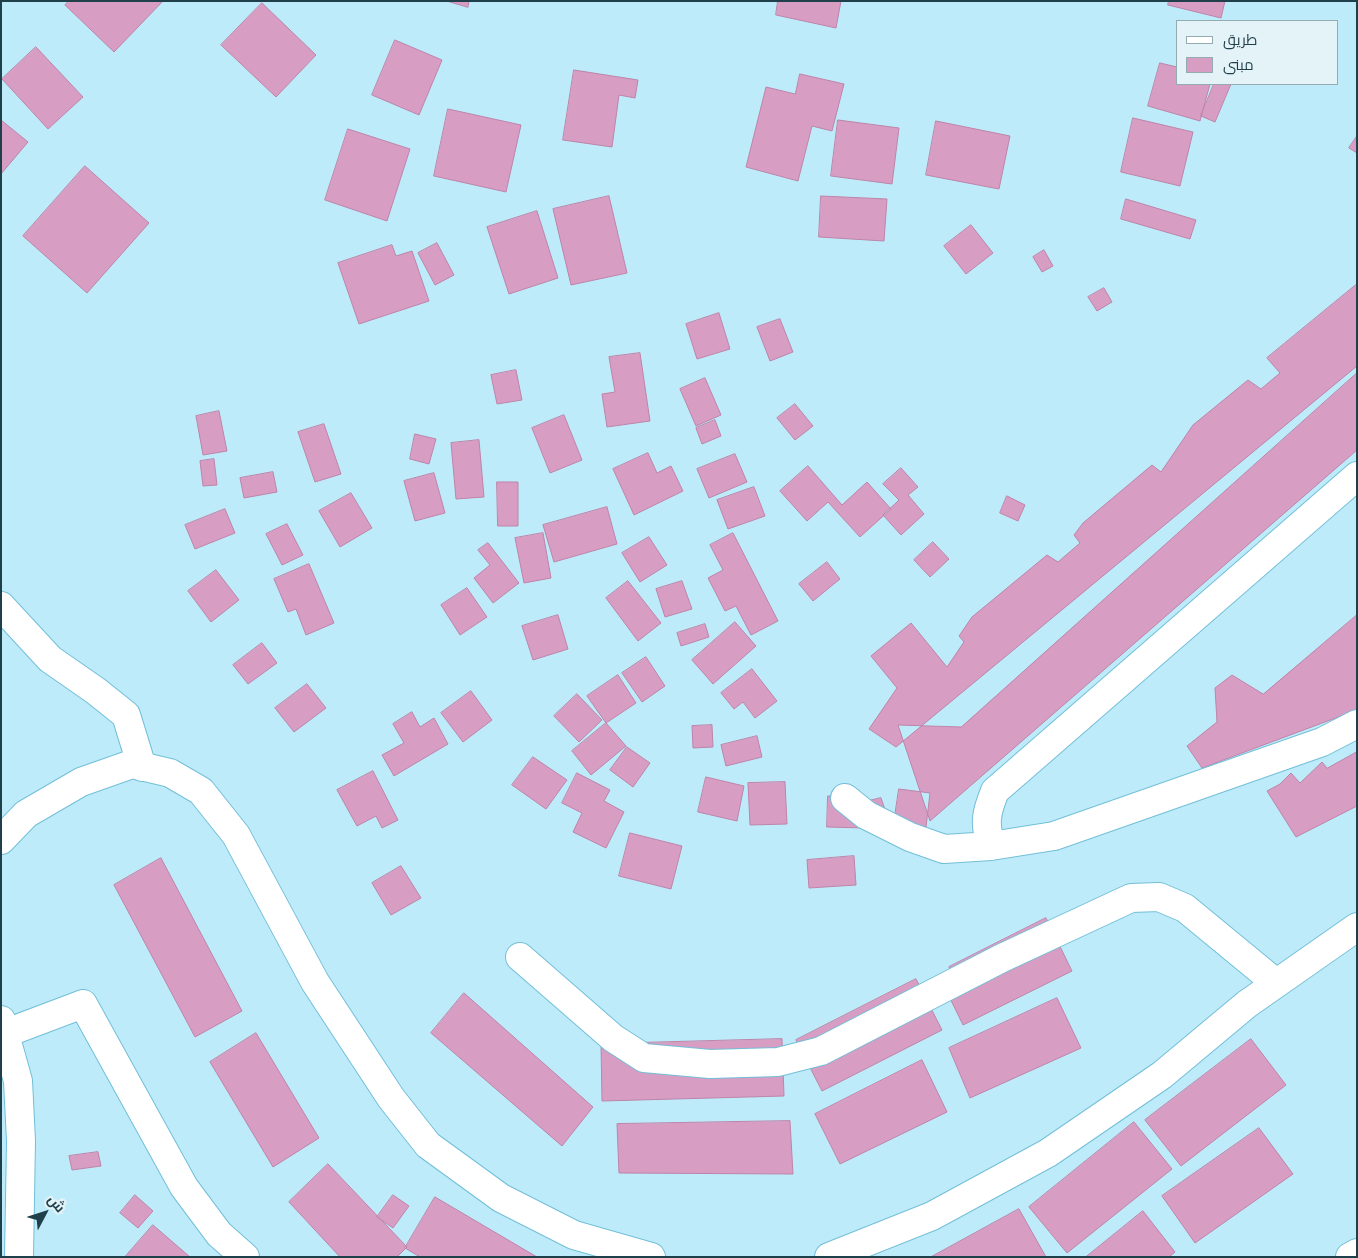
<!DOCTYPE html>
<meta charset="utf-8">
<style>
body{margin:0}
#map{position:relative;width:1358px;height:1258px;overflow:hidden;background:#beebfa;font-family:Poppins,Cairo,sans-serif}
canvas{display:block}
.frame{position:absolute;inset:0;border:2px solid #1f3f4a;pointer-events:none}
.legend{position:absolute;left:1176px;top:20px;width:162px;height:65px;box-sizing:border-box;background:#e4f3f8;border:1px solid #95abb2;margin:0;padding:6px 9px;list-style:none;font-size:15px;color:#1f3f4a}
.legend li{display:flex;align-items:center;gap:10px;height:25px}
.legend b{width:25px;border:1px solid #95abb2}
.north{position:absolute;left:20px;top:1188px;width:50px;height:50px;-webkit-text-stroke:4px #e4f3f8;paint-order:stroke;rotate:50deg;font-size:14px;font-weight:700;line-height:20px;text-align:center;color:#1f3f4a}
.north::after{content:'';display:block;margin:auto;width:18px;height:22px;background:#1f3f4a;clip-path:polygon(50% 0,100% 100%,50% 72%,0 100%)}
</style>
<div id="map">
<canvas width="1358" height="1258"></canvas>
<div class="frame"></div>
<ul class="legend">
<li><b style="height:6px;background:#fff"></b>طريق</li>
<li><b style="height:14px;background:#d79dc2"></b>مبنى</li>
</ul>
<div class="north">ش</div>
</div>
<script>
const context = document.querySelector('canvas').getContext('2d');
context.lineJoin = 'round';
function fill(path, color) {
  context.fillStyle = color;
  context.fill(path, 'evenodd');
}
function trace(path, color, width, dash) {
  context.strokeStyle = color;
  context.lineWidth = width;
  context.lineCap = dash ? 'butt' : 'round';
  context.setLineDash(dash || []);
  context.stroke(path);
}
const building = new Path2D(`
 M69 1H163L114 52 65 5Z
 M447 1H469L468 7Z
 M778 1H841L836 28 776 15Z
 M1169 1H1225L1221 18 1168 5Z
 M262 3 316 55 276 97 221 45Z
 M395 40 442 60 419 115 372 95Z
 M36 47 83 97 48 129 2 79Z
 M1160 63 1177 67V84H1210L1200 121 1148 106Z
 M574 70 638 80 635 98 619 95 612 147 563 140Z
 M800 74 844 84 832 131 812 126 798 181 746 167 766 87 795 94Z
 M1214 84H1231L1215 122 1201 116Z
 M448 109 521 125 506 192 434 176Z
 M1133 118 1193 132 1180 186 1121 172Z
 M1 120 28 142 1 174Z
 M838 120 899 128 892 184 831 176Z
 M936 121 1010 136 999 189 926 175Z
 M348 129 410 149 387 221 325 200Z
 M1357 136V153L1349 148Z
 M85 166 149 223 87 293 23 236Z
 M609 196 627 273 571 285 553 209Z
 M821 196 887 199 884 241 819 237Z
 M1126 199 1196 220 1190 239 1121 219Z
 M537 211 558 278 509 294 487 227Z
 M971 225 993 253 966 274 944 246Z
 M437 243 454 275 435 285 418 253Z
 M392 245 396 256 412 251 429 301 359 324 338 263Z
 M1044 250 1053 266 1042 272 1033 257Z
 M1357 284V366L896 747 869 729 897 688 871 656 911 623 947 667 964 642 959 636 972 617 1047 555 1058 562 1080 543 1074 535 1083 523 1152 465 1161 472 1193 425 1248 380 1261 389 1280 373 1267 358Z
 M1104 288 1112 302 1097 311 1088 297Z
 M719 313 730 349 697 359 686 324Z
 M780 319 793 352 770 361 757 327Z
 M640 353 650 421 607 427 602 394 615 392 609 357Z
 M516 370 522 400 497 404 491 375Z
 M1357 373V450L930 821 898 725 961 727Z
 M705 378 721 415 696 426 680 389Z
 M795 404 813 426 795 440 777 418Z
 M219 411 227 451 203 455 196 416Z
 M564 415 582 460 550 473 532 428Z
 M715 420 721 436 702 444 696 428Z
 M324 424 341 474 315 482 298 432Z
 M415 434 436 439 429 464 410 459Z
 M479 440 484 497 456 499 451 443Z
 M648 453 657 473 671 466 683 491 634 515 613 469Z
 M735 454 747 482 709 498 697 469Z
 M214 459 217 485 203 486 200 461Z
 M808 466 842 505 867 482 891 509 860 537 828 502 807 521 780 491Z
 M901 468 918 487 908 495 924 514 901 535 883 515 899 500 883 484Z
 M273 472 277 492 244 498 240 478Z
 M434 473 445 513 415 521 404 481Z
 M497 482H518V526H498Z
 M754 487 765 516 728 529 717 500Z
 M351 493 372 528 340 547 319 511Z
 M1007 496 1025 505 1018 521 1000 513Z
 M607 507 617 544 554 562 543 525Z
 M225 509 235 533 195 549 185 525Z
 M287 524 303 555 282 565 266 534Z
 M543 533 551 578 524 583 515 538Z
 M733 533 778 621 751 635 736 606 725 611 708 578 723 570 710 545Z
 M649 537 667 565 640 582 622 553Z
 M933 542 949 559 930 577 914 560Z
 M488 543 519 583 493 603 474 578 490 565 478 550Z
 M827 562 840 579 813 601 799 584Z
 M309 564 334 623 306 635 296 609 288 612 274 579Z
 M216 570 239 600 211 622 188 591Z
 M628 581 661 623 638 641 606 598Z
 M682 581 692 609 665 617 656 589Z
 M467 588 487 617 460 635 441 605Z
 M558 615 568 649 533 660 522 626Z
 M1357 615V710L1202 768 1187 746 1217 722 1215 688 1232 675 1263 694Z
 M735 622 756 646 713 684 692 660Z
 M705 624 709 637 681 646 677 633Z
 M262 643 277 663 248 684 233 665Z
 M646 657 665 686 642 702 622 673Z
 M752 669 777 701 755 718 743 702 734 709 721 693Z
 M618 675 636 703 606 723 587 696Z
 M307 684 326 708 294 732 275 708Z
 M471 691 492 720 463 742 441 713Z
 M577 694 602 720 579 742 554 716Z
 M412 712 420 727 434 718 448 744 394 776 382 755 404 743 393 724Z
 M606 723 626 746 591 775 572 751Z
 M712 725 713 747 693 748 692 726Z
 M757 736 762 757 726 766 721 745Z
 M627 747 650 763 633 787 610 770Z
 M1357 752V806L1296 837 1267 791 1280 784 1291 773 1300 783 1322 762 1327 768Z
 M533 757 567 780 546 809 512 785Z
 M373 771 398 820 382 828 376 816 357 826 337 790Z
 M577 773 610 790 604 801 624 812 606 848 573 832 582 813 562 803Z
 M706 777 744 786 737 821 698 812Z
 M785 782 787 824 750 825 748 783Z
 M899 789 930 793 926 827 894 823Z
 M828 796 865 797 864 828 827 827Z
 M881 798 888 818 864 802Z
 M630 833 682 846 671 889 619 876Z
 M854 856 856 885 809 888 807 860Z
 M161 858 242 1011 195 1037 114 885Z
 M401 866 421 898 391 915 372 883Z
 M1046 918 1072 971 963 1025 943 984 955 979 949 967Z
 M916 979 942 1030 822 1091 796 1040Z
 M464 993 593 1107 562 1146 431 1033Z
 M1057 998 1081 1048 970 1098 949 1048Z
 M256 1033 319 1138 273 1167 210 1062Z
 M782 1039 784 1096 602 1101 601 1044Z
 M1251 1039 1286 1085 1181 1166 1145 1120Z
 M922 1060 947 1112 840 1164 815 1114Z
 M790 1121 793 1174 619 1173 617 1124Z
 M1134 1122 1172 1169 1067 1253 1029 1207Z
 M1259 1128 1293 1174 1195 1243 1162 1196Z
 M98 1152 101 1166 72 1170 69 1156Z
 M328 1164 407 1247 397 1257H340L289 1202Z
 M135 1195 153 1211 138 1228 120 1213Z
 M393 1195 409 1206 393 1228 377 1217Z
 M435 1197 537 1257H420L405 1248Z
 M1019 1209 1046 1257H931Z
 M1143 1211 1175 1252 1169 1257H1086Z
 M153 1225 190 1257H125Z`);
const street = new Path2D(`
 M1 606 50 659 96 691 126 715 142 767
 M845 798 866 815 910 837 944 849 991 846 1054 836 1322 742 1357 724
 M1 840 26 814 81 782 132 764 170 773 201 791 236 835 315 982 391 1098 428 1145 501 1198 574 1235 651 1257
 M991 846C984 823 986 813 995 791L1357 476
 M520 957 613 1038 644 1058 710 1064 778 1062 821 1051 1002 958 1131 898 1159 897 1185 908 1276 983
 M1 1020 18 1081 21 1141 19 1257
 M1 1035 83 1004 184 1187 219 1234 245 1257
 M829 1257 932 1216 1048 1153 1162 1075 1247 1004 1357 927
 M1350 1257 1357 1253`);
fill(building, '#d79dc2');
trace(building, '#bd84a9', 1);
trace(street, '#72bfd8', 30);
trace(street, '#fff', 28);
</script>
